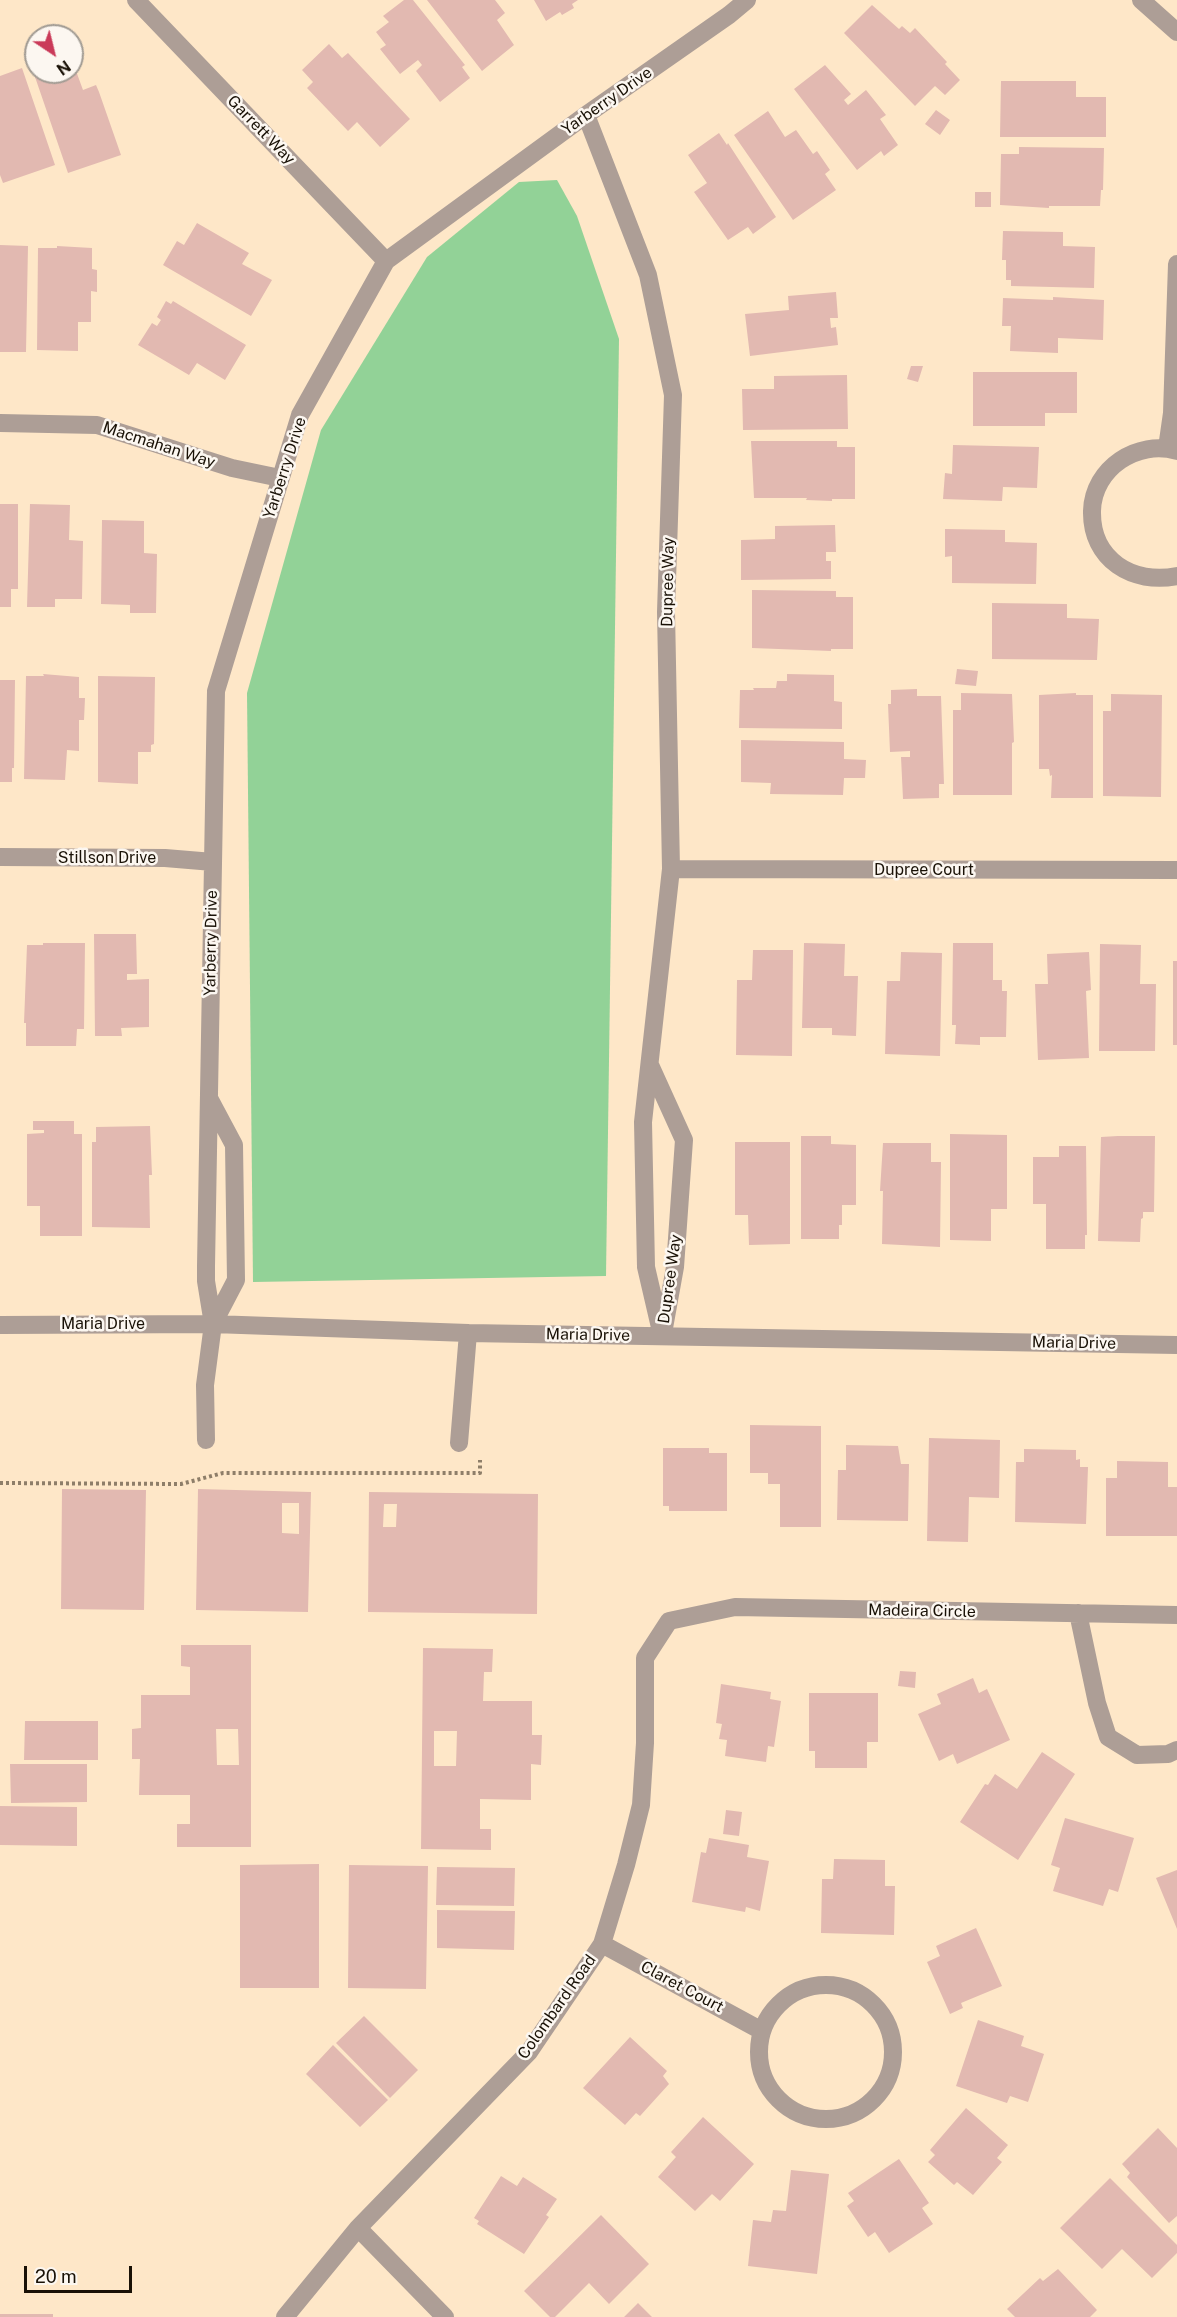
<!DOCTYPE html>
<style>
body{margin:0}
#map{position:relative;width:1177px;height:2317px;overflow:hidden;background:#fee7c8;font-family:"Public Sans",sans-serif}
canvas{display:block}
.north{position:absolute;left:24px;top:24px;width:60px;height:60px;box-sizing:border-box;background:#fcf7f1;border:2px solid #a19b93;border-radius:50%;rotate:145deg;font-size:16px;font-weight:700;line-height:24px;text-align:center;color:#191106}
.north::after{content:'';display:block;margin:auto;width:21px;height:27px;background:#ca3a59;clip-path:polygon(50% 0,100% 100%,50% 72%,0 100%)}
.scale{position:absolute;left:24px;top:2266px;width:108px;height:27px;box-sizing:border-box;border:3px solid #191106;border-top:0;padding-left:8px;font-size:18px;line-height:21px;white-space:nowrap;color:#191106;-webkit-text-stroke:4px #fcf7f1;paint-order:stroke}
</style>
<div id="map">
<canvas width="1177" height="2317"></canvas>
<div class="north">N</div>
<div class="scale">20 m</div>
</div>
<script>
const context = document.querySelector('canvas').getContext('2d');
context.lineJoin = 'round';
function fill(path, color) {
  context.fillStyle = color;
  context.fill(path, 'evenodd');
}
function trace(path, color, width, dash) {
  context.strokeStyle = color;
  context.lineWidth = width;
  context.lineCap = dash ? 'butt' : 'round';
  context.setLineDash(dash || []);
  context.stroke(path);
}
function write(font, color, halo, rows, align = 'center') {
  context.font = font + ' "Public Sans",sans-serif';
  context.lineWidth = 5;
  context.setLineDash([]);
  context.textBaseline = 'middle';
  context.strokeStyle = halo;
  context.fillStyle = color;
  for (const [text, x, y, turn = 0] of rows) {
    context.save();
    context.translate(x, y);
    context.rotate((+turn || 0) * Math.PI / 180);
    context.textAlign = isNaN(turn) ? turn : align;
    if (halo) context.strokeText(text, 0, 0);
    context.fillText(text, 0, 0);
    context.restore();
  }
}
const green = new Path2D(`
 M557 180 577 216 619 339 606 1276 253 1282 247 693 321 430 427 257 519 182Z`);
const building = new Path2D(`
 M404 0H413L465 65 462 67 470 78 440 102 416 71 422 65 418 60 400 74 380 49 386 45 376 32 389 22 383 16Z
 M427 0H495L505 13 497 20 514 45 482 71Z
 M534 0H578L572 4 574 8 562 15 560 12 546 21Z
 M872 5 899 29 902 26 910 33 915 28 947 62 945 64 960 80 945 95 935 86 915 106 844 33Z
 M329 44 342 58 348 53 410 119 380 147 357 122 348 131 307 88 313 82 302 70Z
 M72 60 83 90 96 85 99 92 121 155 68 173 34 74 72 72Z
 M825 65 851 94 844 100 848 105 866 90 886 115 880 119 898 145 884 156 881 151 857 170 794 89Z
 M22 68 55 165 3 183 0 175V76Z
 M1001 81H1076V97H1106V137H1000Z
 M936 110 950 120 940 135 925 124Z
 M768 111 785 137 796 130 813 154 817 151 830 170 825 174 836 190 793 220 734 135Z
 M719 133 727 145 728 143 776 217 753 234 748 227 728 240 694 192 707 183 688 155Z
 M1019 147 1104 148 1103 190H1101L1100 206H1049V208L1000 205 1001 154H1019Z
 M975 192H991V207H975Z
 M197 223 249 253 242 264 272 280 251 316 163 265 177 241 184 245Z
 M1003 231 1063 232V246L1095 247 1094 288 1011 286V280H1006V260H1002Z
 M0 245 28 246 26 352H0Z
 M57 246 92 248V269L97 270V292L91 291V322H78V351L37 350 38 248H57Z
 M836 292 838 318H830L831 328 836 327 838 345 750 356 745 314 789 310 788 296Z
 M1053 297 1104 300 1103 340 1058 338V353L1010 351 1011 326H1002L1003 298 1053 300Z
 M166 301 171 304 173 301 246 345 225 380 197 363 189 375 138 345 152 323 157 326 161 320 157 317Z
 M911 366H923L918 382 907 379Z
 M973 372H1077V413H1045V426H973Z
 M847 375 848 429 743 430 742 389H774V376Z
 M751 441H837V447H855V499H832V501L806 500 807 498H754Z
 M953 445 1039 447 1037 488 1003 487 1002 501 943 499 945 473 952 474Z
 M0 504H18V589H11V607H0Z
 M30 504 70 505 69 540 83 541 82 599H55V607H27Z
 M102 520 144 521V553L157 554 156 613H130V605L101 604Z
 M835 525 836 552H826V561H831V579L741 580V540L775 539V526Z
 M945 529 1005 530V542L1037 543 1036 584 952 583V556L945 557Z
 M752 590 836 591V597H853V649H831V651L752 648Z
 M992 603 1067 604V618L1099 619 1097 660 992 659Z
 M957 669 978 671 976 686 955 684Z
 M43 674 79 677V698H85L84 720H79V751L67 750 65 780 24 779 26 676H44Z
 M787 674 834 675V701L842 702V729L739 728 740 690H754L753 688H776L777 681H787Z
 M98 676 155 677 154 744 151 745V752H138V784L98 782Z
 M0 680H15L14 768H12V782H0Z
 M917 689V696H941L944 784H939V798L903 799 901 757H910V751L890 752 888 704H891V690Z
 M961 693 1012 694 1014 742 1012 743V795H953V710H961Z
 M1076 693V695H1093V798H1051L1052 775 1050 776 1049 769H1039V695Z
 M1111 694 1162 695 1161 797 1103 796V711H1111Z
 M741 740 844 742V759L866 760 865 778H844L843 795 770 794 771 783 741 782Z
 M94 934H136L137 974H127V980L149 979V1027L121 1028 122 1036H95Z
 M43 943H85L84 1029H77L76 1046H26V1023H24L27 945H43Z
 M804 943 845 944 844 976H858L856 1036 832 1035V1028H802Z
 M953 943H993V980H1002V991H1007L1006 1037H980V1045L955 1044 956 1025H952Z
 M1100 944 1141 945 1140 984H1156L1155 1051H1099Z
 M753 950H793L792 1056 736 1055 737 980H752Z
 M901 952 942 953 940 1056 885 1054 887 981H900Z
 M1089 952 1091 990 1086 991 1089 1058 1038 1060 1035 984H1048L1047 954Z
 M1173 961H1177V1045H1173Z
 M33 1121H74V1134H82V1236H40V1206H27V1134L44 1133V1130H33Z
 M150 1126 152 1175H149L150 1228 92 1227V1142H96V1127Z
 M950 1134 1007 1135V1209H991V1241L950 1240Z
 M801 1136H831V1144L856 1145V1205H842V1225H839V1239H801Z
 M1118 1136H1155L1154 1212H1143V1218L1141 1219 1140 1242 1098 1241 1101 1137Z
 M735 1142H790V1244L749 1245 748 1215H735Z
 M883 1143H931V1162H941L940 1247 882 1244 883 1191H880Z
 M1059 1146H1086L1087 1235H1085V1249H1046V1204H1033V1157H1059Z
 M750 1425 821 1426V1527H780V1484H768V1473H750Z
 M929 1438 1000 1440 999 1498 969 1497 968 1542 927 1541Z
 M846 1445 898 1446 901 1464H909L908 1521 837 1520 838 1470H846Z
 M663 1448H709V1453H727V1511H669V1506H663Z
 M1024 1449 1076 1450V1460L1080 1459V1467H1088L1086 1524 1015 1522 1016 1462H1024Z
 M1117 1461 1168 1462V1487H1177V1536H1106V1478H1117Z
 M62 1489 146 1490 144 1610 61 1609Z
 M198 1489 311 1492 308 1612 196 1610ZM282 1503H299V1534L282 1533Z
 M369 1492 538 1494 537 1614 368 1612ZM384 1504H397L396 1527H383Z
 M181 1645H251V1847H177V1824H190V1795H139L140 1759H132V1729L141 1728V1695H190V1667L181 1666ZM216 1729H238L239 1765H217Z
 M423 1648 493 1649 492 1672H484L483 1701H532V1735H542L541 1765 531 1764V1800L480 1799V1829H491V1850L421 1849ZM434 1731H457L456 1766H434Z
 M900 1671 916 1672 915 1688 898 1686Z
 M973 1678 979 1693 987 1689 1010 1740 957 1764 953 1754 939 1761 918 1714 941 1704 937 1694Z
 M721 1684 771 1692 770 1699 781 1701 774 1747 768 1746 766 1762 725 1756 727 1740 719 1739 722 1724 716 1723Z
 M809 1693H878V1742H867V1768H815V1751H809Z
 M25 1721H98V1760H24Z
 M1042 1752 1075 1774 1018 1860 960 1822 985 1784 988 1785 995 1774 1017 1789Z
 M10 1764H87V1802L11 1803Z
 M0 1806 77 1807V1846L0 1845Z
 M726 1810 742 1812 739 1836 723 1834Z
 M1065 1818 1134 1838 1118 1892 1109 1889 1103 1906 1053 1891 1060 1868 1051 1865Z
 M709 1838 749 1845 747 1857 769 1861 760 1911 746 1907 745 1912 692 1902 701 1852 706 1853Z
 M834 1859 885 1860V1886H895L894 1935 821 1933 822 1879H833Z
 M319 1864V1988H240V1865Z
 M349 1865 428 1866 426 1989 348 1988Z
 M437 1867 515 1868 514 1906 436 1905Z
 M1177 1870V1929L1156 1878Z
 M437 1910 515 1911 514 1950 437 1948Z
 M976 1928 1002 1986 961 2003 963 2008 950 2014 927 1962 940 1956 936 1946Z
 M364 2016 418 2070 390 2098 336 2043Z
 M978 2020 1024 2036 1021 2046 1044 2054 1028 2102 1010 2096 1007 2103 956 2086Z
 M630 2037 667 2071 663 2076 669 2084 640 2116 636 2113 625 2125 583 2088Z
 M333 2045 388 2100 360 2127 306 2074Z
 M966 2108 1008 2145 997 2158 1002 2162 973 2195 957 2182 954 2185 928 2162 935 2155 930 2150Z
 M703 2117 754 2164 720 2201 712 2194 695 2211 658 2177 676 2157 671 2152Z
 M1158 2128 1177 2148V2216L1169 2223 1127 2177 1130 2173 1122 2164Z
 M899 2159 929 2203 922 2208 933 2224 889 2253 875 2232 868 2237 847 2206 854 2201 848 2193Z
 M791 2170 829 2174 817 2274 748 2266 753 2220 771 2222 773 2210 786 2211Z
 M501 2176 517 2186 523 2177 557 2199 546 2215 549 2217 524 2254 477 2224 479 2221 474 2218Z
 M1110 2178 1177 2245V2253L1152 2278 1122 2249 1102 2269 1060 2228Z
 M601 2215 649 2264 609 2304 589 2283 555 2317H550L524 2291Z
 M1058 2269 1097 2310 1090 2317H1015L1007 2309 1040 2278 1043 2281Z
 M638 2303 652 2317H624Z
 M0 2314H53V2317H0Z`);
const path = new Path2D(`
 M0 1483 181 1484 223 1473H480V1460`);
const minor = new Path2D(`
 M136 0 386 261
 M1141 0 1177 32
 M586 115 648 275 673 395 666 612 671 869 643 1122 646 1267 662 1336
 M0 423 97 425 232 468 280 478
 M1167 448 1172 413 1177 264
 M1177 451C1138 439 1093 468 1092 511 1091 560 1133 585 1177 576
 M0 857 165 858 213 862
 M671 869 1177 870
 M650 1065 684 1140 675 1267 664 1328
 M210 1100 234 1145 236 1280 213 1324
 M0 1325 213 1324 468 1333 1177 1345
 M206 1440 205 1385 213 1324 206 1281V1266L216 691 300 415 386 261 586 115 729 15 747 0
 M459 1443 468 1333
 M1078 1613 1097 1703 1108 1737 1137 1755 1168 1754 1177 1750
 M602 1944 762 2031
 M759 2052a67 67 0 1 1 134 0a67 67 0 1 1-134 0Z
 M358 2228 445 2317
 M285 2317 358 2228 529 2052 602 1944 626 1865 641 1805 645 1743V1658L669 1621 735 1607 1177 1615`);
const streetNames = [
 ["Yarberry Drive",607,101,-35],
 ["Garrett Way",261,130,46],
 ["Macmahan Way",159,445,18],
 ["Yarberry Drive",285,468,-72],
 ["Dupree Way",668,582,-89],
 ["Stillson Drive",107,858],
 ["Dupree Court",924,870],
 ["Yarberry Drive",211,943,-89],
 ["Dupree Way",670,1279,-82],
 ["Maria Drive",103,1324],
 ["Maria Drive",588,1335,1],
 ["Maria Drive",1074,1343,1],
 ["Madeira Circle",922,1611,1],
 ["Claret Court",682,1987,28],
 ["Colombard Road",557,2007,-55]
];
fill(green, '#92d297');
fill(building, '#e2b9b1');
trace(path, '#8e7e69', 4, [3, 3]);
trace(minor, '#ad9e96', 18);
write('16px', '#191106', '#fcf7f1', streetNames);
</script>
